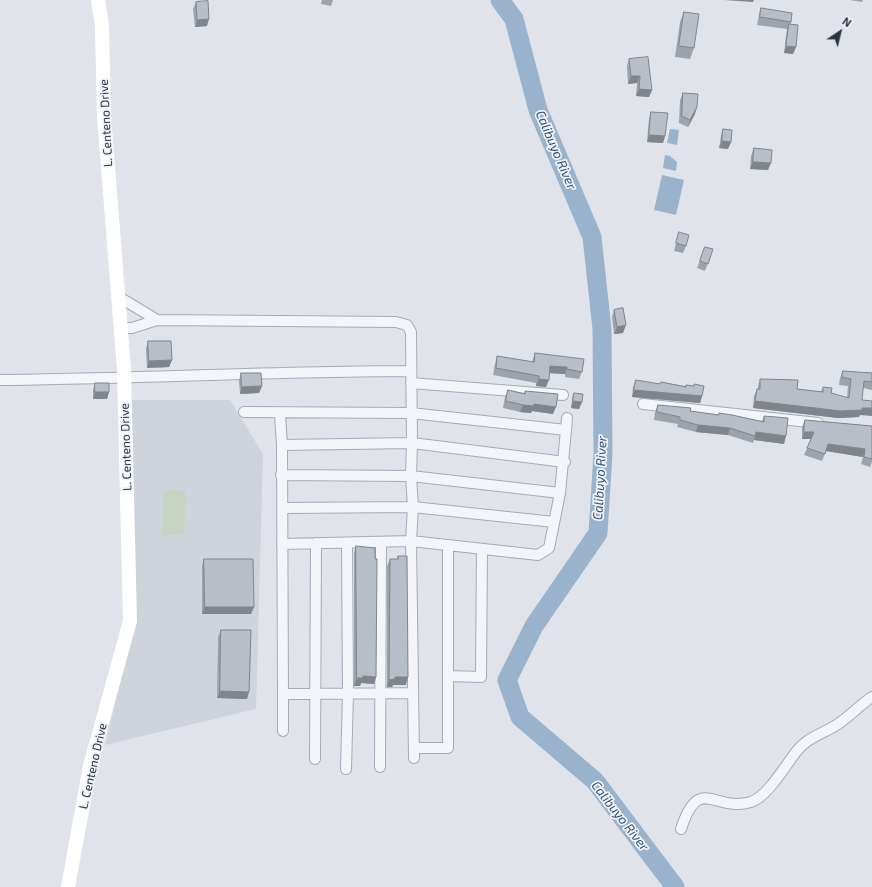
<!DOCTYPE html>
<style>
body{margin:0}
#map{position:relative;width:872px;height:887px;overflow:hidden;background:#e0e4ea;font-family:"Exo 2",sans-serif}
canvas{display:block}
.north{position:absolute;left:820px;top:12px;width:40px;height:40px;-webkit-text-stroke:3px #f0f3f7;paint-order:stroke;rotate:35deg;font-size:11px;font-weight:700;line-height:16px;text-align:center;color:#283242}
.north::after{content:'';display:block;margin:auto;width:14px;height:18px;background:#283242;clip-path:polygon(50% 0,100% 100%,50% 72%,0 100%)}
</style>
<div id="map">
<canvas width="872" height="887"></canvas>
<div class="north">N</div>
</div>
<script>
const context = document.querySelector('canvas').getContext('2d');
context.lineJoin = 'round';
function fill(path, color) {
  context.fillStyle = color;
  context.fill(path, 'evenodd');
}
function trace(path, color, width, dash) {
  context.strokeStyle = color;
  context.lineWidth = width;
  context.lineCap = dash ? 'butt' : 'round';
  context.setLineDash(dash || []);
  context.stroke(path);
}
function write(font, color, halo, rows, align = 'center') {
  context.font = font + ' "Exo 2",sans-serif';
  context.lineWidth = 3.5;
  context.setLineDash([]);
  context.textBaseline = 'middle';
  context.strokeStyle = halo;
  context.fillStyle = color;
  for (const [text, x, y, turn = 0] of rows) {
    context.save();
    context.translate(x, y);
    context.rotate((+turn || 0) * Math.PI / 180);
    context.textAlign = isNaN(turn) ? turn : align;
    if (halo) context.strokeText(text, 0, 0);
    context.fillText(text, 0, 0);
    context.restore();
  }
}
const built = new Path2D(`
 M130 400H230L263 454 256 709 105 745 133 630Z`);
const green = new Path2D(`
 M164 490 186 491 184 534 162 535Z`);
const water = new Path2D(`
 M670 129 679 130 677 145 667 143Z
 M665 155 670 156 677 162 676 171 663 168Z
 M662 175 684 180 676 215 654 210Z`);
const river = new Path2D(`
 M500 0 514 19 538 110 592 237 602 329 603 454 598 533 534 626 507 680 520 717 595 781 675 887`);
const street = new Path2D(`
 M119 297 157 320
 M121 328H132L157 320 396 322 407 325 411 332 412 443 411 476 413 507 411 541 414 758
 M0 380C137 379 274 371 411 371
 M411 383 563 395
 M643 404 818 423
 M244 412 411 413 566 430 560 493 549 548 538 555 411 541 282 544
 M280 414 282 445 283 694 413 693
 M566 430 567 418
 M282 445 412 443 565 462
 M281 475 411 476 560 493
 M282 508 413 507 554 522
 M448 676 481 677 482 549
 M283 694V731
 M414 748H448V545
 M315 759 316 543
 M380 767 381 543
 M346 769 348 694 347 544
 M681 829C699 773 715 813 751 802 768 796 785 766 796 752 807 737 823 734 838 724 850 716 860 705 872 697`);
const secondary = new Path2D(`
 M68 887 90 766 130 621 124 370 104 116 102 26 98 0`);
const wall = new Path2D(`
 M322 0H333L331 6 321 4Z
 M850 0H863L862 2Z
 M196 2 207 26 195 27 193 9Z
 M761 8 791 22 790 24 796 47 793 54 784 53 787 29 757 25 759 15Z
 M684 12 694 48 690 59 675 57 680 22Z
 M629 59 652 90 649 97 636 96 637 83 628 84 627 66Z
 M683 93 695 114 688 127 679 123 680 100Z
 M651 112 665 136 663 143 647 142 649 119Z
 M723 129 731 142 728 149 719 148 721 136Z
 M754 148 768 170 750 169 751 156Z
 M679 232 686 246 683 253 674 251Z
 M705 247 713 249 705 271 697 268Z
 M614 310 623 333 614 334 612 317Z
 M148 341 172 360 169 367 147 368 146 349Z
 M535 353 582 372 579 379 565 377V374L549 373 546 387 536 386V383L493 375 495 364 497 356 532 362Z
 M843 371 872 373V390L863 388 859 417 838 418 753 408 754 396 757 389H758V386L760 379 797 389 821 392 823 387 831 393 847 398 848 386 839 385 840 378Z
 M241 373 262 386 259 393 240 394 239 381Z
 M636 380 660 384 661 382 685 386 686 385 702 396 700 403 632 397 633 387Z
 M95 383 109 392 107 399H93V390Z
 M508 390 524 393 525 391 553 414 532 411 531 413 520 412 503 408 505 397Z
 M574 393 582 402 579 409 571 408 572 400Z
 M658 405 690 411 719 415V413L762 421 764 416 784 444 754 440 753 443 728 435 696 432 677 427 678 424 654 420 655 412Z
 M805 420 872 426V462L870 467 861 464 863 457 826 451 822 461 804 455 811 439H802V427Z
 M356 546 375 559 376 677 374 684 361 683 360 686H354V553Z
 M398 556 406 685H393L392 687H387V566L390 559H397Z
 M204 559 251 614H202V566Z
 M221 630 249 692 247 699 217 698 218 637Z`);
const shadedWall = new Path2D(`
 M724 0H754L753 2Z
 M209 19 207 26 195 27 197 20Z
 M786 46 796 47 793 54 784 53Z
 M631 76H640L637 83 628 84Z
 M639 89 652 90 649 97 636 96Z
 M697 107 695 114 688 127 690 120Z
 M649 135 665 136 663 143 647 142Z
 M722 141 731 142 728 149 719 148Z
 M753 162 771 163 768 170 750 169Z
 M626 325 623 333 614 334 617 327Z
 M172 360 169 367 147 368 149 361Z
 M550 366 567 367 565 374 547 373Z
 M539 379 549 380 546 387 536 386Z
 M262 386 259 393 240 394 242 387Z
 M634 390 702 396 700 403 632 397Z
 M95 392H109L107 399H93Z
 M573 401 582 402 579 409 571 408Z
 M755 401 872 408V416L860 415 859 417 838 418 753 408Z
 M534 404 556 407 553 414 532 411 531 413 520 412 523 405Z
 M698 425 730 428 728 435 696 432Z
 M756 432 786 436 784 444 754 440Z
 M804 432H814L811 439H802Z
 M828 444 865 449 863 457 826 451Z
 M205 607H254L251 614H202Z
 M363 676 376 677 374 684 361 683 360 686H354L357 678Z
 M395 677H408L406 685H393L392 687H387L389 680Z
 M220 691 249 692 247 699 217 698Z`);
const building = new Path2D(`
 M208 1 209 19 197 20 196 2Z
 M761 8 792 13 791 22 760 17Z
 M684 12 699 14 694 48 679 46Z
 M789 24 798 25 796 47 786 46Z
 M648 57 652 90 639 89 640 76H631L629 59Z
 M683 93 698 94 697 107 690 120 682 116Z
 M651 112 668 113 665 136 649 135Z
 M723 129 732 130 731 142 722 141Z
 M754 148 772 150 771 163 753 162Z
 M679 232 689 235 686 246 676 243Z
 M705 247 713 249 708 264 700 261Z
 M623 308 626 325 617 327 614 310Z
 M148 341H171L172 360 149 361Z
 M535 353 584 359 582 372 567 369V367L550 366 549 380 539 379V376L496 368 497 356 534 362Z
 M843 371 872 373V382L864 381 862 400 872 401V408H862V410L841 411 755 401 757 389H760V379L798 380 797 389 823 392V387L832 388 831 393 849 398 851 379 842 377Z
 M241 373H261L262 386 242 387Z
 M636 380 660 384 661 382 686 387V385L694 386V384L704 386 702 396 634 390Z
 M95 383H109V392H95Z
 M508 390 525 394V391L558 394 556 407 534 404V406L523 405 506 401Z
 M574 393 583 394 582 402 573 401Z
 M658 405 691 408 690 411 719 415V413L732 415 764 422V416L788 418 786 436 756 432 755 436 730 428 698 425 680 420V417L657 412Z
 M805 420 872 426V459L864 457 865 449 828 444 825 454 807 448 814 432H804Z
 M356 546 375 548V559H377L376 677 363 676V678H357Z
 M398 556H407L408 677H395V679L389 680 390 559H398Z
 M204 559H253L254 607H205Z
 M221 630H251L249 692 220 691Z`);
const streetNames = [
 ["L. Centeno Drive",106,123,-93],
 ["L. Centeno Drive",126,447,-92],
 ["L. Centeno Drive",93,766,-77]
];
const waterNames = [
 ["Calibuyo River",556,150,67],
 ["Calibuyo River",600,478,-87],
 ["Calibuyo River",620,816,52]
];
fill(built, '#ced3dc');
fill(green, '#c6d4c1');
fill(water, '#99b3cc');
trace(river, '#99b3cc', 19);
trace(street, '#a5abb4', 12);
trace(street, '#f3f5f8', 10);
trace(secondary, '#fff', 14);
fill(wall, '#9da3ab');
fill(shadedWall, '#80858b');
fill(building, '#b7bec7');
trace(building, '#80858b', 1);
write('12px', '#283242', '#f0f3f7', streetNames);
write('italic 13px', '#305278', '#f0f3f7', waterNames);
</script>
